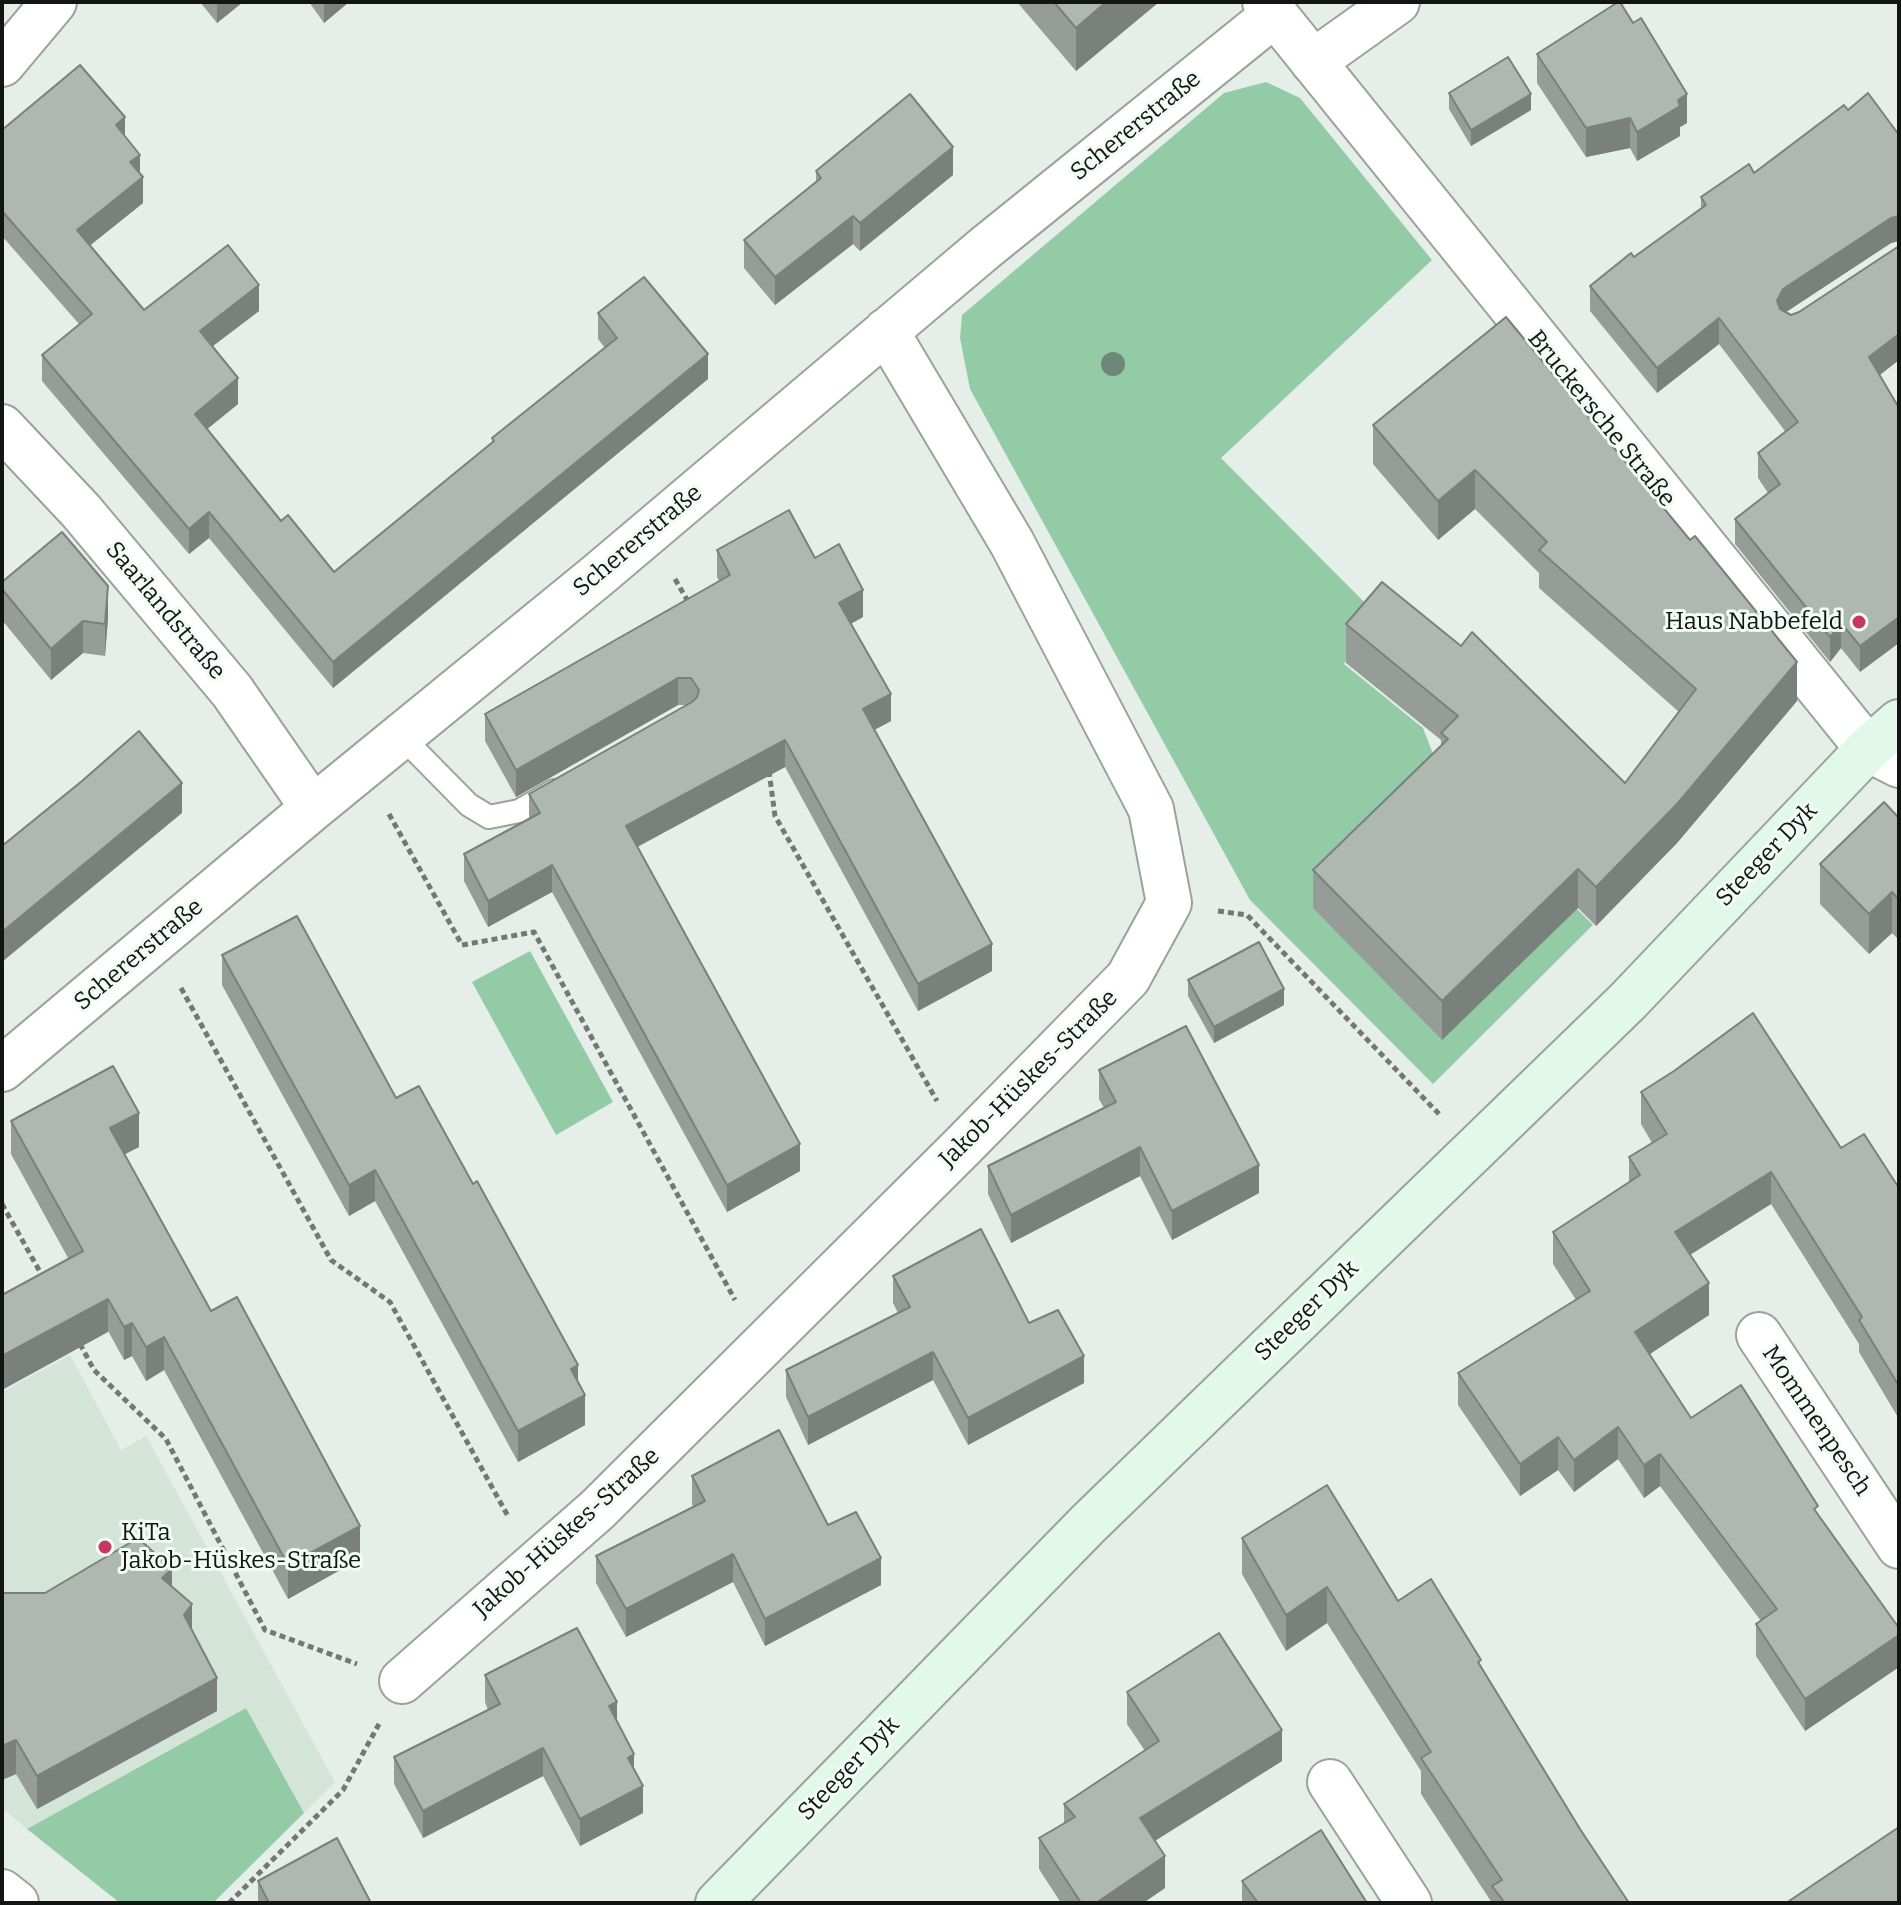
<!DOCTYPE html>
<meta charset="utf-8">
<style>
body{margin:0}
#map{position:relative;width:1901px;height:1905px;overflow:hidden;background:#e5eee8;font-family:Bitter,serif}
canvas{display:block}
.frame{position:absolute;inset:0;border:4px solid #121513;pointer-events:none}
</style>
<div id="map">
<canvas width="1901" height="1905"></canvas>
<div class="frame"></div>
</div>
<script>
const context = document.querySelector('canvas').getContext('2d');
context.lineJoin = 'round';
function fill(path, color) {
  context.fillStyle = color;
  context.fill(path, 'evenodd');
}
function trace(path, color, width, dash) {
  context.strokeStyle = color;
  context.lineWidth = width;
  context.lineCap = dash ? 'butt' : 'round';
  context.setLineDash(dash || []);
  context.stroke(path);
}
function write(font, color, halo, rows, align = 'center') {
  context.font = font + ' Bitter,serif';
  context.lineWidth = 6;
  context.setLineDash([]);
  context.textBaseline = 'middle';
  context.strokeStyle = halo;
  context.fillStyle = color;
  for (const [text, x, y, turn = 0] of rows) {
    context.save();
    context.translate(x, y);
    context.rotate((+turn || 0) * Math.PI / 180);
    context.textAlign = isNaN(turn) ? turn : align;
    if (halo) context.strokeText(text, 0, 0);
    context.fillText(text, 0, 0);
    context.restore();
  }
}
const built = new Path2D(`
 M70 1355 121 1450 146 1436 335 1782 304 1813 246 1708 27 1829 2 1808V1392Z`);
const green = new Path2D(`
 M1266 82 1300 98 1432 260 1221 458 1380 618 1344 664 1423 728 1440 772 1593 925 1433 1084 1250 900 970 389 960 338 962 315 1224 93Z
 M530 951 613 1102 556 1135 472 982Z
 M246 1708 304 1813 213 1903H120L27 1829Z`);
const path = new Path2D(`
 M675 579 690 605
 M769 771 775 816 937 1101
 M389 814 462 945 534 932 735 1300
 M1218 911 1247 915 1439 1114
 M181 988 331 1260 390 1302 509 1518
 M2 1204 44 1279
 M80 1344 94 1370 166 1439 265 1630 357 1664
 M229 1903 343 1790 379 1724`);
const lane = new Path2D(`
 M402 737 469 805 489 817 519 811 554 791`);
const street = new Path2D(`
 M1265 2 1868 749 1899 765
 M1313 62 1397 2
 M2 64 54 2
 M2 427 81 511 232 691 313 808
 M2 1069 313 808 597 576 985 248 1275 14
 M1759 1335 1899 1546
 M402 1681 597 1510 963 1146 1128 978 1169 903 1151 809 1012 543 886 331
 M1330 1782 1409 1903
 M2 1892 16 1903`);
const secondary = new Path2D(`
 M718 1903 1088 1524 1627 1002 1868 749 1899 722`);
const trees = [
 [1113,364]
];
const wall = new Path2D(`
 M200 2H243L217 23Z
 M309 2H349L324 23Z
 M1017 2H1159L1076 71Z
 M1537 54 1687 123 1680 127V136L1637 161 1630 148 1586 157 1537 83Z
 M1449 93 1531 110 1471 146 1449 109Z
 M1848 110 1899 135V241L1891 243 1786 312 1791 315 1799 312 1899 246V360L1880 375 1860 672 1841 648 1830 662 1735 544V519L1768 493 1758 478V453L1785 431 1719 344 1657 393 1590 311V286L1634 257 1701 208V197L1754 173Z
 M2 130 125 137 140 173 143 203 90 245 144 310 259 311 212 346 238 404 207 429 281 521 334 572 492 443V438L605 348 598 339V313L708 379 333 688 209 538 189 554 42 381V355L79 324 2 236Z
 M816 171 953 175 860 251 853 244 775 305 744 268V240L816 182Z
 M1506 317 1797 701 1677 843 1596 926 1578 908 1442 1040 1313 908V870L1441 745V740L1346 663V624L1625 783 1679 712 1539 588V573L1475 509 1438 540 1373 464V425Z
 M717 550 815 558 863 617 851 624 891 721 874 730 992 971 918 1011 785 767 637 847 800 1171 727 1212 552 892 488 927 464 881V854L529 818V794L688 705H678L516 797 485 741V714L719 581 717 577Z
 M2 582 108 618 105 656 83 653 51 680 2 620Z
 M1899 818V940L1892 933 1869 954 1820 904V864Z
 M222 955 396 1098 578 1381 585 1425 518 1462 375 1201 349 1216 222 985Z
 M1188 980 1284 1005 1214 1043 1188 996Z
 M1099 1070 1259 1193 1172 1240 1140 1176 1011 1243 988 1194V1166L1104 1108 1099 1099Z
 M1641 1092 1841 1148 1899 1188V1419L1859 1352V1344L1771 1204 1690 1255 1709 1315 1649 1354 1691 1418 1818 1515 1899 1628V1667L1805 1731 1756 1656V1624L1761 1621 1660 1486 1644 1498 1618 1459 1574 1492 1558 1470 1520 1496 1458 1405V1373L1576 1300 1553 1264V1232L1629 1182V1157L1652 1143 1641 1124Z
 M11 1121 139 1147 124 1154 211 1311 360 1559 288 1599 164 1370 146 1381 132 1356 124 1360 11 1154Z
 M893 1276 1029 1323 1084 1383 968 1445 933 1380 808 1445 786 1397V1370L898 1313 893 1303Z
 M692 1476 828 1525 881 1585 765 1646 733 1582 626 1637 596 1583V1556L693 1507 692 1504Z
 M1242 1538 1398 1601 1481 1668 1580 1829 1629 1903H1492L1421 1794V1771L1327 1623 1286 1651 1242 1574Z
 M172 1587 192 1631 217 1711 37 1809 16 1774 2 1780 45 1593Z
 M485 1675 617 1721 634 1770 643 1813 580 1846 543 1776 423 1838 394 1784V1757L488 1710 485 1702Z
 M1127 1692 1282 1761 1155 1841 1165 1888 1143 1903H1061L1039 1869V1838L1064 1824V1804L1145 1751 1127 1724Z
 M258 1881 371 1903H258Z
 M1242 1881 1367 1903H1242Z`);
const shadedWall = new Path2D(`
 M217 2H243L217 23Z
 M324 2H349L324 23Z
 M1106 2H1159L1076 71V28Z
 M1531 94V110L1471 146V130Z
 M1687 94V123L1680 127V136L1637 161V132Z
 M125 117V143L116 125Z
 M1630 118V148L1586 157V128Z
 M953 147V175L860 251V223Z
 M140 155V180L143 177V203L77 256V230L130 162Z
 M853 216V244L775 305V277Z
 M1899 216V241L1891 243 1783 314 1777 326V301L1783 289 1891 218Z
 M259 285V311L200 356V331Z
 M1719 318V344L1657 393V368Z
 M1899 334V360L1869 383V357Z
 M708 354V379L333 688V662Z
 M238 378V404L195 439V414Z
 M1475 470V509L1438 540V501Z
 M209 512V538L189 554V529Z
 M108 586V618L105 656V624Z
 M863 590V617L839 630V603Z
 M1899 617V643L1860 672V646Z
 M83 621V653L51 680V649Z
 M1841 623V648L1830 662V637Z
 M1797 662V701L1677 843 1596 926V887Z
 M678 678V705L516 797V770Z
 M891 694V721L863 736V709Z
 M785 740V767L626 853V826Z
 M182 783V813L2 962V932Z
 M552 865V892L488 927V901Z
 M1578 869V908L1442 1040V1001Z
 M1892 892V933L1869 954V914Z
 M992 944V971L918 1011V984Z
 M1284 989V1005L1214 1043V1027Z
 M139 1113V1147L110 1162V1128Z
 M800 1144V1171L727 1212V1185Z
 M1140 1147V1176L1011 1243V1215Z
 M1259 1165V1193L1172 1240V1211Z
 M375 1170V1201L349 1216V1185Z
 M1771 1172V1204L1675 1264V1232Z
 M1709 1283V1315L1635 1364V1332Z
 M108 1299V1332L2 1390V1356Z
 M132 1323V1356L124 1360V1327Z
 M164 1337V1370L146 1381V1347Z
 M933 1352V1380L808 1445V1417Z
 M1084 1356V1383L968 1445V1418Z
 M578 1365V1395L571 1369Z
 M585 1395V1425L518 1462V1431Z
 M1618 1427V1459L1574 1492V1460Z
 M1558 1437V1470L1520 1496V1464Z
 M1660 1454V1486L1644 1498V1465Z
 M360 1526V1559L288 1599V1565Z
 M733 1554V1582L626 1637V1609Z
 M881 1558V1585L765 1646V1619Z
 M172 1569V1602L162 1578Z
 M1327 1587V1623L1286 1651V1615Z
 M192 1604V1638L184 1615Z
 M1899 1635V1667L1805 1731V1699Z
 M217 1678V1711L37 1809V1776Z
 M617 1702V1730L609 1706Z
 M1282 1730V1761L1140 1850V1818Z
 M16 1740V1774L2 1780V1746Z
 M543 1748V1776L423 1838V1811Z
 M634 1754V1782L628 1758Z
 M643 1786V1813L580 1846V1819Z
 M1165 1856V1888L1143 1903H1096Z`);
const building = new Path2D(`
 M1054 2H1106L1076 28Z
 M1618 2H1620L1633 23 1641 18 1687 94 1678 100 1680 106 1637 132 1630 118 1586 128 1537 54Z
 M1508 57 1531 94 1471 130 1449 93Z
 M80 65 125 117 116 125 140 155 130 162 143 177 77 230 144 310 228 245 259 285 200 331 238 378 195 414 281 521 288 515 334 572 494 441 492 438 617 338 598 313 644 277 708 354 333 662 209 512 189 529 42 355 92 314 2 211V130Z
 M1868 93 1899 135V216L1891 218 1783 289 1777 301 1780 309 1791 315 1799 312 1899 246V334L1869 357 1899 408V617L1860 646 1841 623 1830 637 1735 519 1780 484 1758 453 1798 422 1719 318 1657 368 1590 286 1631 253 1634 257 1706 205 1701 197 1749 164 1754 173 1844 105 1848 110Z
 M910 94 953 147 860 223 853 216 775 277 744 240 821 178 816 171Z
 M1506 317 1690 540 1695 536 1797 662 1677 804 1596 887 1578 869 1442 1001 1313 870 1448 739 1441 733 1458 716 1346 624 1382 582 1461 646 1472 632 1625 783 1696 689 1539 550 1547 542 1475 470 1438 501 1373 425Z
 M789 510 815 558 839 544 863 590 839 603 891 694 863 709 992 944 918 984 785 740 626 826 800 1144 727 1185 552 865 488 901 464 854 540 813 529 794 692 702 697 697 699 690 691 678H678L516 770 485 714 730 575 717 550Z
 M62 532 108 586 105 624 83 621 51 649 2 589V582Z
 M139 731 182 783 2 932V846L82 781Z
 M1884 802 1899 818V900L1892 892 1869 914 1820 864Z
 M297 916 396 1098 419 1086 473 1184 477 1181 578 1365 571 1369 585 1395 518 1431 375 1170 349 1185 222 955Z
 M1259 942 1284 989 1214 1027 1188 980Z
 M1753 1013 1841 1148 1864 1134 1899 1188V1386L1859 1320 1862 1317 1771 1172 1675 1232 1709 1283 1635 1332 1691 1418 1741 1385 1818 1506 1814 1509 1899 1628V1635L1805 1699 1756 1624 1777 1609 1660 1454 1644 1465 1618 1427 1574 1460 1558 1437 1520 1464 1458 1373 1590 1291 1553 1232 1640 1175 1629 1157 1667 1134 1641 1092 1674 1071Z
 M1186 1026 1259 1165 1172 1211 1140 1147 1011 1215 988 1166 1116 1102 1099 1070Z
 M113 1066 139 1113 110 1128 211 1311 237 1297 360 1526 288 1565 164 1337 146 1347 132 1323 124 1327 108 1299 2 1356V1295L83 1251 11 1121Z
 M981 1229 1029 1323 1058 1310 1084 1356 968 1418 933 1352 808 1417 786 1370 910 1307 893 1276Z
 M779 1430 828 1525 856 1512 881 1558 765 1619 733 1554 626 1609 596 1556 705 1501 692 1476Z
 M1327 1485 1398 1601 1431 1579 1481 1660 1478 1662 1580 1829 1629 1903H1505L1492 1886 1502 1880 1421 1758 1431 1752 1327 1587 1286 1615 1242 1538Z
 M138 1538 172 1569 162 1578 192 1604 184 1615 217 1678 37 1776 16 1740 2 1746V1593H45Z
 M577 1628 617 1702 609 1706 634 1754 628 1758 643 1786 580 1819 543 1748 423 1811 394 1757 500 1704 485 1675Z
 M1219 1633 1282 1730 1140 1818 1165 1856 1096 1903H1081L1039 1838 1075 1817 1064 1804 1159 1741 1127 1692Z
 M1899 1827V1903H1790L1789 1901Z
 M1321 1830 1367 1903H1258L1242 1881Z
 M337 1838 371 1903H269L258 1881Z`);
const markers = [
 [1859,622,8,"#c53866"],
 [105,1547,8,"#c53866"]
];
const streetNames = [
 ["Schererstraße",1136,126,-39],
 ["Bruckersche Straße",1601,419,51],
 ["Schererstraße",638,541,-40],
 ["Saarlandstraße",165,611,50],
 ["Steeger Dyk",1767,855,-46],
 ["Schererstraße",139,955,-40],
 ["Jakob-Hüskes-Straße",1029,1079,-45],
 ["Steeger Dyk",1307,1311,-44],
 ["Mommenpesch",1816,1421,56],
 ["Jakob-Hüskes-Straße",567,1533,-42],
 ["Steeger Dyk",849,1769,-46]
];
const poiNames = [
 ["Haus Nabbefeld",1843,622],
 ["KiTa",121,1533,"left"],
 ["Jakob-Hüskes-Straße",121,1561,"left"]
];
fill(built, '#d4e4d8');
fill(green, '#94cba7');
trace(lane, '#9aa29c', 26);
trace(street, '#9aa29c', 48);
trace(secondary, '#9aa29c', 48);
trace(path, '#727874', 5, [6, 4]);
trace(lane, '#fff', 22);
trace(street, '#fff', 44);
trace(secondary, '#e2f8e9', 44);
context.fillStyle = '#6f8779';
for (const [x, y] of trees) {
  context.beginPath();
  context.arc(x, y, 12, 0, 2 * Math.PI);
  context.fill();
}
fill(wall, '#969d98');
fill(shadedWall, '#7a807c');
fill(building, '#afb7b1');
trace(building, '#7a807c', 2);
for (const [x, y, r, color] of markers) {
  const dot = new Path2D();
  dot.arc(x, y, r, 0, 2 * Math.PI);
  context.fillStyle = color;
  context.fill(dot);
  trace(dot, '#f2fbf5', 3);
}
write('24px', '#121513', '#f2fbf5', streetNames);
write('24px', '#121513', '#f2fbf5', poiNames, 'right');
</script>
